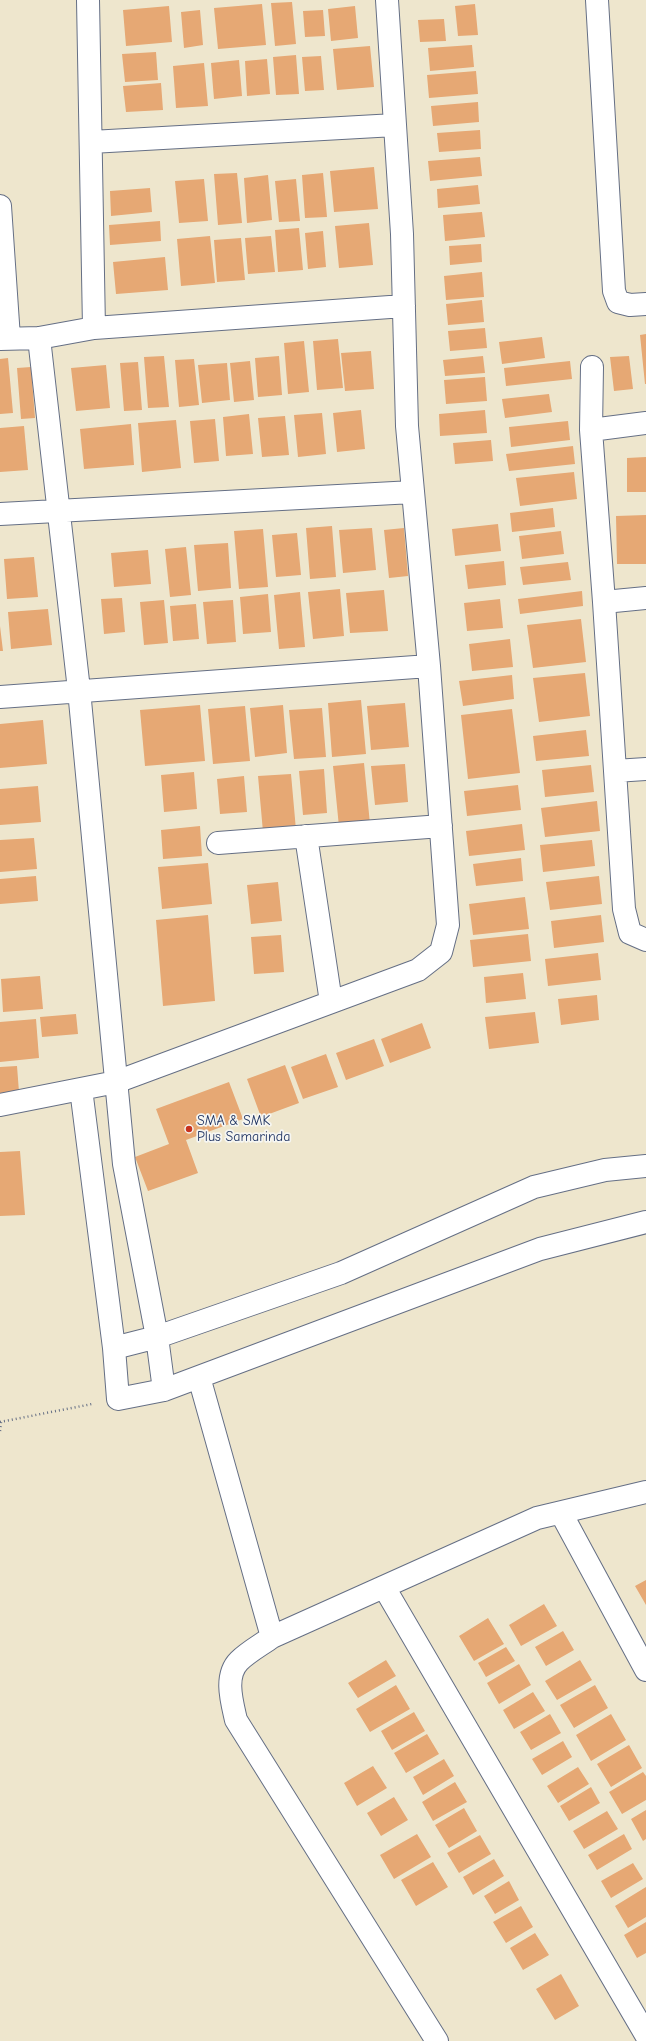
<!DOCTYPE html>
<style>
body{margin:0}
canvas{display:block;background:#eee6cd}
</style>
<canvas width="646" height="2041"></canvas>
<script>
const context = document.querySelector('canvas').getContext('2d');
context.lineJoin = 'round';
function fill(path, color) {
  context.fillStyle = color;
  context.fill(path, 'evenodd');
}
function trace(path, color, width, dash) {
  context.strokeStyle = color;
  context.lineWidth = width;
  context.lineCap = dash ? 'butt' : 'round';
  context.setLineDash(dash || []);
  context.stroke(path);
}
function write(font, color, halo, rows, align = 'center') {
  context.font = font + ' "Comic Neue",sans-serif';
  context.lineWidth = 3.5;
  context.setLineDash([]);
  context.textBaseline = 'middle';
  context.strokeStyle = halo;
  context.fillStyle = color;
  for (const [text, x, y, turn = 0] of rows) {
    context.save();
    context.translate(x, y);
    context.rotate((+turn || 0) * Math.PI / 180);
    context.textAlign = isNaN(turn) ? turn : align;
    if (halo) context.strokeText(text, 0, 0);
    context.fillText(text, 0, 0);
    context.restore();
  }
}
const building = new Path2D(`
 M292 2 296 44 275 46 271 3Z
 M262 4 266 45 218 49 214 8Z
 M475 4 478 35 458 36 455 6Z
 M169 6 172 42 126 46 123 10Z
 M355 6 358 38 331 41 328 9Z
 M200 10 203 45 184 48 181 12Z
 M323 10 325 36 305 37 303 11Z
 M444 19 446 41 420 42 418 20Z
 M472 45 474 67 430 71 428 48Z
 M370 46 374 87 337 90 333 49Z
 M156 52 158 80 125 82 122 54Z
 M296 55 299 94 276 95 273 57Z
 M321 56 324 90 305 91 302 57Z
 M267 59 270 94 247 96 245 61Z
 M239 60 242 96 214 99 211 63Z
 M204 63 208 106 176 108 173 66Z
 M476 71 478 94 429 98 427 75Z
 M161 83 163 110 126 112 123 86Z
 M478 102 479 122 433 126 431 106Z
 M480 130 481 149 439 152 437 133Z
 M480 157 482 176 430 181 428 161Z
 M374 167 378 209 334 212 330 171Z
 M237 173 242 223 218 225 214 174Z
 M323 173 327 217 305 218 302 175Z
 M268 175 272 220 247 223 244 178Z
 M204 179 208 221 179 223 175 181Z
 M296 179 300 221 279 222 275 181Z
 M478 185 480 204 438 208 437 189Z
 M150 188 152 212 111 216 110 191Z
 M482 212 485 237 445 241 443 215Z
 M160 221 161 241 110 245 109 225Z
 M369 223 373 265 339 268 335 226Z
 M299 228 303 270 278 272 275 230Z
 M323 231 326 267 308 269 305 233Z
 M210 236 215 283 181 286 177 239Z
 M271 236 275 272 248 274 245 238Z
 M241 238 245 280 217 282 214 240Z
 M481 244 482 262 450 265 449 246Z
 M165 257 168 290 116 294 113 262Z
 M482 272 484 297 446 300 444 276Z
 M482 300 484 322 448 325 446 304Z
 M485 328 487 348 450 351 448 331Z
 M646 334V384H645L640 335Z
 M542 337 545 358 502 364 499 342Z
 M338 339 343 388 317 390 313 341Z
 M304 341 309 392 288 394 284 343Z
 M371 351 374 389 345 391 341 353Z
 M164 356 169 407 148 408 144 357Z
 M279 356 282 395 258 397 255 358Z
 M483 356 485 373 445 376 443 360Z
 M629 356 633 389 614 391 610 357Z
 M8 358 13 413 0 414V359Z
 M194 359 199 405 179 407 175 360Z
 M250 361 254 400 234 402 230 363Z
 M570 361 572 379 506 386 504 368Z
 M138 362 142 410 124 411 120 363Z
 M227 363 230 400 202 403 198 365Z
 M106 365 110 408 76 411 71 368Z
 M31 367 35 418 21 419 17 368Z
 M485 377 487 401 446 404 444 380Z
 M549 394 552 412 505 418 502 399Z
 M361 410 365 449 337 452 333 413Z
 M485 410 487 433 440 436 439 414Z
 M322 413 326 454 298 457 294 415Z
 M249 414 253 454 226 456 223 417Z
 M285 416 289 455 262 457 258 418Z
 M215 419 219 461 194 463 190 421Z
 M176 420 181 468 142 472 138 423Z
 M568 421 570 440 511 447 509 427Z
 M131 424 134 465 84 469 80 429Z
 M24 426 28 470 0 472V428Z
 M491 440 493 461 455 464 453 443Z
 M573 446 575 464 509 471 506 454Z
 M646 457V492H627V458Z
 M574 472 577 499 520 506 516 478Z
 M553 508 555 527 512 532 510 513Z
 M646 515V564H617L616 516Z
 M498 524 501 551 455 556 452 529Z
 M332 526 336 577 310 579 306 528Z
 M372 528 376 570 343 573 339 530Z
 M404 528 408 576 389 578 384 530Z
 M263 529 268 587 239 589 234 531Z
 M561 531 564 554 522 559 519 536Z
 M297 533 301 575 276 577 272 535Z
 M228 543 231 588 198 591 194 545Z
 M186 547 191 595 170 597 165 549Z
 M148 550 151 584 114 587 111 553Z
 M34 557 38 597 7 599 4 559Z
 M504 561 506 585 468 589 465 565Z
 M568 562 571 580 523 585 520 567Z
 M340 589 344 636 313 639 308 592Z
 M384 590 388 631 350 633 346 593Z
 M582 591 583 606 520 614 518 599Z
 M300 592 305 647 279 649 274 595Z
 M268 594 271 632 243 634 240 597Z
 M122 598 125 632 104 634 101 599Z
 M500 599 503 628 467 631 464 603Z
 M164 600 168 643 144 645 140 602Z
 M233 600 236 642 207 644 203 602Z
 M196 604 199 639 173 641 170 606Z
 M48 609 52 645 11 649 8 612Z
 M581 619 586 662 533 668 527 625Z
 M0 626 3 651H0Z
 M510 639 513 667 472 671 469 644Z
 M585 673 590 716 539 722 533 678Z
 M512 675 514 699 463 706 459 681Z
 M361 700 366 754 332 757 328 703Z
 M405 703 409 747 371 750 367 706Z
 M200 705 205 761 145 766 140 710Z
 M283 705 287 753 255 757 250 708Z
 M245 706 250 761 213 764 208 709Z
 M322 708 326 757 294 759 289 710Z
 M512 709 520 773 468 779 461 715Z
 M43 720 47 764 0 768V724Z
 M586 730 589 756 536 761 533 736Z
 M364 763 370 824 339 827 333 766Z
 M405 764 408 802 375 805 371 766Z
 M591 765 594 792 545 797 542 770Z
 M324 769 327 813 303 815 299 771Z
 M194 772 197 809 164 812 161 775Z
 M291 774 296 830 263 832 258 776Z
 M244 776 247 812 220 814 217 779Z
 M518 785 521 810 467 816 464 791Z
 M38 786 41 822 0 825V789Z
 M597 801 600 831 545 837 541 808Z
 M522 824 525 850 469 856 466 831Z
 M200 826 202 856 163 859 161 830Z
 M34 838 37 869 0 872V840Z
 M592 840 595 866 543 872 540 845Z
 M521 858 523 881 476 886 473 864Z
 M208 863 212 904 162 909 158 867Z
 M36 876 38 901 0 904V879Z
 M599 876 602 904 550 910 546 882Z
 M278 882 282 921 251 924 247 885Z
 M525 897 529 929 473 935 469 904Z
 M208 915 215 1001 163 1006 156 920Z
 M601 915 604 942 554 948 551 921Z
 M528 934 531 961 473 967 470 940Z
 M281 935 284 972 254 974 251 937Z
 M598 953 601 980 548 986 545 959Z
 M523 973 526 999 486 1003 484 977Z
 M40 976 43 1009 3 1012 1 979Z
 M597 995 599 1020 561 1025 558 999Z
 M535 1012 539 1043 489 1049 485 1017Z
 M76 1014 78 1034 42 1037 40 1017Z
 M36 1019 39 1058 0 1062V1022Z
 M422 1023 431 1048 390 1063 381 1039Z
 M374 1039 384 1066 346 1080 336 1053Z
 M326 1054 338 1087 303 1099 291 1067Z
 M285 1065 299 1103 261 1117 247 1079Z
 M17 1066 19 1092 0 1093V1067Z
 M229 1082 243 1119 186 1140 198 1173 148 1191 135 1157 169 1144 156 1109Z
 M20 1151 25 1215 0 1216V1152Z
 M646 1580V1605L635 1586Z
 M544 1604 557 1626 521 1646 509 1625Z
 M488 1618 504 1644 474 1661 459 1636Z
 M563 1631 574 1650 546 1666 535 1647Z
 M506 1647 515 1661 486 1677 478 1663Z
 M386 1660 396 1676 358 1698 348 1683Z
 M580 1660 592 1680 557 1700 545 1681Z
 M519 1664 531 1685 499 1704 487 1683Z
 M396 1685 410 1709 370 1732 356 1709Z
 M595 1685 608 1708 574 1728 560 1705Z
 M533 1692 545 1711 514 1729 503 1710Z
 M414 1712 425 1731 392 1750 381 1731Z
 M550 1714 561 1733 531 1750 520 1732Z
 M611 1714 626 1740 591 1761 576 1735Z
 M427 1734 439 1754 406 1773 394 1753Z
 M563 1741 572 1757 542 1775 532 1759Z
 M629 1745 642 1768 611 1787 597 1764Z
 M444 1759 454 1776 423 1795 413 1777Z
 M373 1766 387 1788 357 1806 344 1783Z
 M578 1767 589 1784 558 1803 547 1786Z
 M643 1772 646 1776V1800L622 1814 609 1792Z
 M455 1782 467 1802 433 1821 422 1802Z
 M591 1787 600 1803 569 1821 560 1806Z
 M394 1797 408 1820 381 1836 367 1813Z
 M464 1808 477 1831 449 1848 435 1825Z
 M646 1810V1839L643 1841 631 1819Z
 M607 1811 618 1829 584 1849 573 1831Z
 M417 1834 431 1857 394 1879 380 1855Z
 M624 1834 632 1849 597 1870 588 1855Z
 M480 1835 491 1854 459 1873 447 1853Z
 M494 1859 504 1876 473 1895 463 1877Z
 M433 1862 448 1887 416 1906 401 1880Z
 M633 1863 643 1879 611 1898 601 1881Z
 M509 1881 519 1900 495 1914 484 1896Z
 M646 1887V1917L628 1928 615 1906Z
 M521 1906 533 1927 506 1943 493 1922Z
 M646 1922V1953L637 1958 624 1935Z
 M535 1933 549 1955 523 1970 510 1948Z
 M561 1974 579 2006 555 2020 536 1989Z`);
const path = new Path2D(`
 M0 1422 92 1404
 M0 1431 1 1422`);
const street = new Path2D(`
 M88 0 94 328
 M597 0 614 291 618 302 630 305 646 304
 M91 142 395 125
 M0 206 9 338
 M39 338 79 690 124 1164 157 1337 164 1390
 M0 339 39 338 94 328 404 306
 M592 367 591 430 604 602 646 598
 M591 430 646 423
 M0 514 413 492
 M604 602 624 909 630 933 646 940
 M0 697 429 666
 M615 771 646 769
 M306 836 331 1002
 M218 843 441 826
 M81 1089 114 1348 118 1399 164 1390 540 1249 646 1222
 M0 1105 116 1082 418 970 441 952 448 925 429 666 407 426 402 234 387 0
 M114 1348 157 1337 341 1273 534 1187 605 1170 646 1166
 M199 1377 272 1637C261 1645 248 1652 239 1661 224 1676 232 1702 236 1720L437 2041
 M561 1513 646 1670
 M384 1587 646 2035
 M272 1637 537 1518 646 1492`);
const markers = [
 [189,1129,4,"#c8321e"]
];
const poiNames = [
 ["SMA & SMK",197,1121],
 ["Plus Samarinda",197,1137]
];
fill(building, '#e6a874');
trace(street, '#656f85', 24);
trace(path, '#656f85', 2.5, [1, 3]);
trace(street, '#fff', 22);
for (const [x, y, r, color] of markers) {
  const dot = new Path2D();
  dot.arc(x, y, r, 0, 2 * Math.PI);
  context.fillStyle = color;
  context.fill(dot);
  trace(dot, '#f6f6f2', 1.5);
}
write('14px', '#1b2f5e', '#f6f6f2', poiNames, 'left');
</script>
